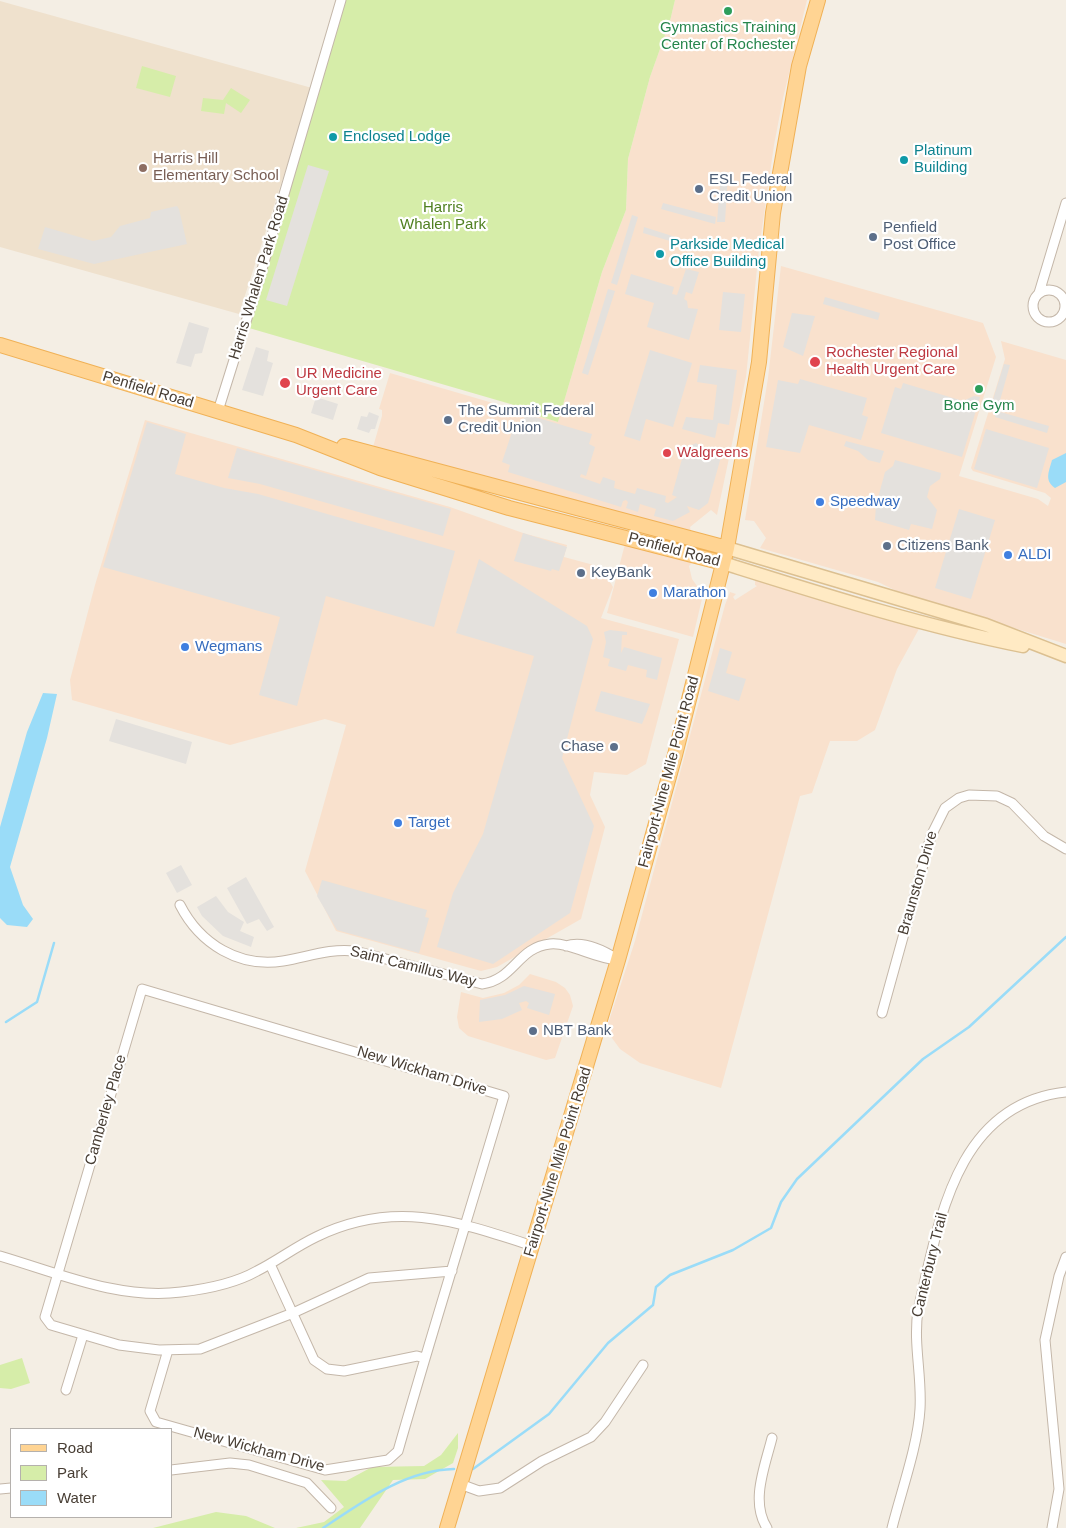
<!DOCTYPE html>
<style>
body{margin:0}
#map{position:relative;width:1066px;height:1528px;overflow:hidden;background:#f4eee4;font-family:Arial,sans-serif}
canvas{display:block}
.legend{position:absolute;left:10px;top:1428px;width:162px;height:90px;box-sizing:border-box;background:#fff;border:1px solid #b5b1ad;margin:0;padding:6px 9px;list-style:none;font-size:15px;color:#473d33}
.legend li{display:flex;align-items:center;gap:10px;height:25px}
.legend b{width:25px;border:1px solid #b5b1ad}
</style>
<div id="map">
<canvas width="1066" height="1528"></canvas>
<ul class="legend">
<li><b style="height:6px;background:#ffd493"></b>Road</li>
<li><b style="height:14px;background:#d6eda9"></b>Park</li>
<li><b style="height:14px;background:#9adcf8"></b>Water</li>
</ul>
</div>
<script>
const context = document.querySelector('canvas').getContext('2d');
context.lineJoin = 'round';
function fill(path, color) {
  context.fillStyle = color;
  context.fill(path, 'evenodd');
}
function trace(path, color, width, dash) {
  context.strokeStyle = color;
  context.lineWidth = width;
  context.lineCap = dash ? 'butt' : 'round';
  context.setLineDash(dash || []);
  context.stroke(path);
}
function write(font, color, halo, rows, align = 'center') {
  context.font = font + ' Arial,sans-serif';
  context.lineWidth = 4.5;
  context.setLineDash([]);
  context.textBaseline = 'middle';
  context.strokeStyle = halo;
  context.fillStyle = color;
  for (const [text, x, y, turn = 0] of rows) {
    context.save();
    context.translate(x, y);
    context.rotate((+turn || 0) * Math.PI / 180);
    context.textAlign = isNaN(turn) ? turn : align;
    if (halo) context.strokeText(text, 0, 0);
    context.fillText(text, 0, 0);
    context.restore();
  }
}
const commercial = new Path2D(`
 M675 0H807L783 98 774 145 759 249 746 377 717 515 711 510 690 527 691 532 373 447 382 416V410L379 409 390 373 558 422 602 272 626 210 628 159 650 77 670 21Z
 M781 266 983 323 996 357 959 476 1038 499 1048 506 1051 498 1045 493 973 471 971 468 1005 359 1001 341 1066 360V644L901 593 878 582 760 548 766 538 754 521 745 520 768 378Z
 M145 420 450 507 523 533 567 545 564 557 601 567 613 587 601 618 679 639 646 764 627 775 594 772 590 795 605 827 581 919 497 967 481 971 336 931 305 871 346 725 325 719 230 745 72 700 70 680 95 585Z
 M625 544 692 563 689 566 692 579 697 586H705L693 637 607 613Z
 M755 580 920 627 897 669 875 730 857 741H830L812 793 800 796 721 1088 640 1063 620 1049 606 1030 635 941 725 605 730 592 736 594 733 597 735 600 757 586 755 585Z
 M530 974 556 982 565 988 570 995 573 1006 555 1058 546 1060 468 1036 459 1028 457 1017 461 992 483 998 504 993 519 985Z`);
const education = new Path2D(`
 M0 1 312 88 239 314 0 247Z`);
const green = new Path2D(`
 M346 0H675L670 21 650 77 628 159 626 210 602 272 558 422 538 416V412L249 328Z
 M142 66 176 76 170 97 136 88Z
 M231 88 250 100 241 113 226 103 224 114 201 111 203 98 223 100Z
 M22 1358 30 1383 11 1389 0 1388V1365Z
 M458 1433V1448L453 1463 425 1479 393 1480 360 1528H296L324 1522 344 1507 321 1480 346 1481 372 1467 424 1466 441 1455Z
 M216 1512 246 1516 275 1528H153Z`);
const parking = new Path2D(`
 M308 165 329 171 287 306 266 300Z
 M721 172H728L725 222H717Z
 M663 203 716 217 715 224 661 209Z
 M177 206 179 209 187 244 94 264 38 249 45 227 93 241 111 237 120 226 150 218 151 212Z
 M632 215 638 217 617 285 611 283Z
 M644 227 688 241 687 246 643 233Z
 M686 269 699 272 692 294 686 292 684 299 687 301 688 308 698 309 689 340 647 327 654 303 625 294 631 274 674 287 672 294 677 295Z
 M608 289 615 291 588 375 582 373Z
 M723 292 745 294 741 332 719 330Z
 M825 297 880 313 878 320 823 304Z
 M792 313 815 316 803 356 783 347Z
 M189 322 209 328 202 353 195 354 191 367 176 363Z
 M256 347 269 351 267 361 273 363 263 396 242 390Z
 M650 350 692 363 673 427 646 419 640 441 624 436Z
 M1004 364 1010 365 997 411 1049 426 1047 433 995 417 997 411 990 409Z
 M700 365 737 370 729 425 718 423 715 438 682 429 686 417 713 420 717 385 697 382Z
 M800 379 867 398 862 415 868 417 861 440 809 425 800 453 766 447 778 380 798 384Z
 M903 383 963 401 974 396 980 397 962 457 881 433 895 387 901 389Z
 M316 397 338 404 333 420 311 413Z
 M369 412 379 416 375 429H371L369 433 357 429 361 416 367 417Z
 M525 414 592 434 589 444 595 447 586 476 581 474 580 477 600 484 603 477 615 481 614 488 635 494 637 488 666 496 665 502 668 503 677 497 672 495 685 448 696 443 708 453 721 457 708 503 699 510 687 506 690 512 673 521 654 516 656 509 640 504 638 512 626 508 628 502 626 500 623 501 621 507 508 472 510 465 502 462 514 426 522 428Z
 M147 422 186 434 175 474 224 488 258 494 455 551 434 627 326 596 297 706 259 695 280 617 103 567Z
 M986 429 1049 448 1037 488 974 469Z
 M846 441 884 451 880 463 868 460 858 451 844 446Z
 M237 448 451 509 443 536 260 484 228 478Z
 M895 460 941 473 940 479 930 486 927 497 937 510 932 529 911 524 909 530 875 520 876 505 885 472 893 466Z
 M959 509 995 520 971 599 935 588Z
 M523 533 567 547 559 571 552 569 551 571 514 561Z
 M479 559 587 626 593 639 562 758 594 826 570 913 493 964 437 947 453 893 483 834 534 656 456 633Z
 M610 630 627 632V635H622L621 653 624 647 662 658 657 680 646 677 647 670 628 665 626 671 608 666 610 659 603 657 606 642 604 632Z
 M720 648 732 652 726 673 746 679 739 701 708 691Z
 M601 691 650 704 642 724 595 711Z
 M116 719 192 742 186 764 109 741Z
 M181 865 192 885 177 893 166 873Z
 M246 877 274 927 267 931 259 919 247 924 227 888Z
 M322 880 427 910 425 917 429 918 419 953 337 930 317 896Z
 M216 896 228 912 244 922 240 931 254 937 251 947 223 936 202 916 197 907Z
 M524 986 555 994 549 1015 527 1008 529 1003 526 1001 519 1003 522 1010 513 1014 502 1019 479 1022 480 1000 505 995Z`);
const water = new Path2D(`
 M1066 453V482L1055 488C1044 480 1049 472 1052 460Z
 M43 693 57 694 47 738 10 867 23 905 33 919 27 927 7 925 0 918V827L27 732Z`);
const stream = new Path2D(`
 M6 1022 37 1002 54 943
 M473 1469 549 1414 608 1343 653 1305 656 1287 670 1275 733 1250 771 1228 781 1202 797 1179 923 1059 969 1027 1066 937
 M323 1528C362 1502 405 1470 454 1469`);
const street = new Path2D(`
 M1033 306a16 16 0 1 1 32 0a16 16 0 1 1-32 0Z
 M1039 293 1066 203
 M218 411 255 293 341 0
 M180 905C200 944 239 968 283 961 308 957 329 948 355 951L482 984C514 980 518 947 550 944 570 942 595 959 618 960
 M566 946C583 940 603 950 617 959
 M882 1013 931 836 945 808 959 798 969 795 997 796 1012 803 1044 836 1066 849
 M0 1256C58 1273 119 1300 181 1292 207 1289 234 1284 257 1271 277 1261 295 1247 316 1237 394 1199 456 1221 533 1246
 M270 1264 314 1360 327 1369 344 1371 417 1356 424 1358
 M168 1350 150 1411 156 1422 325 1470 388 1460 398 1451C432 1332 469 1214 504 1096L142 989 45 1317 51 1325 119 1345 159 1350 200 1349 293 1313 369 1278 452 1271
 M66 1390 83 1335
 M171 1470 230 1463 249 1465 307 1483 331 1508
 M460 1484 479 1491 500 1488 542 1461 591 1437 605 1422 643 1365
 M0 1489 11 1488
 M767 1528C750 1502 765 1466 772 1438
 M892 1528C901 1492 918 1445 920 1409 922 1375 913 1344 918 1310 939 1223 955 1104 1066 1092
 M1052 1528 1059 1489 1045 1340 1059 1276 1066 1257`);
const secondary = new Path2D(`
 M727 548 986 625 1066 656
 M723 563C822 594 922 626 1023 646`);
const primary = new Path2D(`
 M0 345 296 435 380 468 509 508 723 563
 M344 446 727 548
 M447 1528 618 960 675 755 727 548 759 362 773 213 799 66 818 0`);
const markers = [
 [728,11,5,"#2e9e5b"],
 [333,137,5,"#0f9aa8"],
 [904,160,5,"#0f9aa8"],
 [143,168,5,"#8d6e63"],
 [699,189,5,"#5c6f8a"],
 [873,237,5,"#5c6f8a"],
 [660,254,5,"#0f9aa8"],
 [815,362,6,"#e0444e"],
 [285,383,6,"#e0444e"],
 [979,389,5,"#2e9e5b"],
 [448,420,5,"#5c6f8a"],
 [667,453,5,"#e0444e"],
 [820,502,5,"#3f7fe0"],
 [887,546,5,"#5c6f8a"],
 [1008,555,5,"#3f7fe0"],
 [581,573,5,"#5c6f8a"],
 [653,593,5,"#3f7fe0"],
 [185,647,5,"#3f7fe0"],
 [614,747,5,"#5c6f8a"],
 [398,823,5,"#3f7fe0"],
 [533,1031,5,"#5c6f8a"]
];
const leisureNames = [
 ["Gymnastics Training",728,28],
 ["Center of Rochester",728,45],
 ["Bone Gym",979,406]
];
const cultureNames = [
 ["Enclosed Lodge",343,137],
 ["Platinum",914,151],
 ["Building",914,168],
 ["Parkside Medical",670,245],
 ["Office Building",670,262]
];
const educationNames = [
 ["Harris Hill",153,159],
 ["Elementary School",153,176]
];
const serviceNames = [
 ["ESL Federal",709,180],
 ["Credit Union",709,197],
 ["Penfield",883,228],
 ["Post Office",883,245],
 ["The Summit Federal",458,411],
 ["Credit Union",458,428],
 ["Citizens Bank",897,546],
 ["KeyBank",591,573],
 ["Chase",604,747,"right"],
 ["NBT Bank",543,1031]
];
const parkNames = [
 ["Harris",443,208],
 ["Whalen Park",443,225]
];
const streetNames = [
 ["Harris Whalen Park Road",259,278,-73],
 ["Penfield Road",148,390,17],
 ["Penfield Road",674,550,15],
 ["Fairport-Nine Mile Point Road",669,772,-75],
 ["Braunston Drive",918,883,-74],
 ["Saint Camillus Way",413,967,14],
 ["New Wickham Drive",422,1071,17],
 ["Camberley Place",106,1110,-74],
 ["Fairport-Nine Mile Point Road",558,1162,-73],
 ["Canterbury Trail",930,1265,-76],
 ["New Wickham Drive",259,1450,15]
];
const healthNames = [
 ["Rochester Regional",826,353],
 ["Health Urgent Care",826,370],
 ["UR Medicine",296,374],
 ["Urgent Care",296,391],
 ["Walgreens",677,453]
];
const shopNames = [
 ["Speedway",830,502],
 ["ALDI",1018,555],
 ["Marathon",663,593],
 ["Wegmans",195,647],
 ["Target",408,823]
];
fill(commercial, '#f9e1cd');
fill(education, '#efe1cd');
fill(green, '#d6eda9');
fill(parking, '#e4e1dd');
fill(water, '#9adcf8');
trace(stream, '#9adcf8', 2.5);
trace(street, '#c4b7a9', 11);
trace(secondary, '#dcc091', 15);
trace(primary, '#f0b156', 16);
trace(street, '#fff', 9);
trace(secondary, '#ffeac4', 12);
trace(primary, '#ffd493', 14);
for (const [x, y, r, color] of markers) {
  const dot = new Path2D();
  dot.arc(x, y, r, 0, 2 * Math.PI);
  context.fillStyle = color;
  context.fill(dot);
  trace(dot, '#fff', 2);
}
write('15px', '#27864d', '#fff', leisureNames);
write('15px', '#0d838f', '#fff', cultureNames, 'left');
write('15px', '#785e54', '#fff', educationNames, 'left');
write('15px', '#4e5e75', '#fff', serviceNames, 'left');
write('15px', '#4f7f20', '#fff', parkNames);
write('15px', '#473d33', '#fff', streetNames);
write('15px', '#be3a42', '#fff', healthNames, 'left');
write('15px', '#366cbe', '#fff', shopNames, 'left');
</script>
